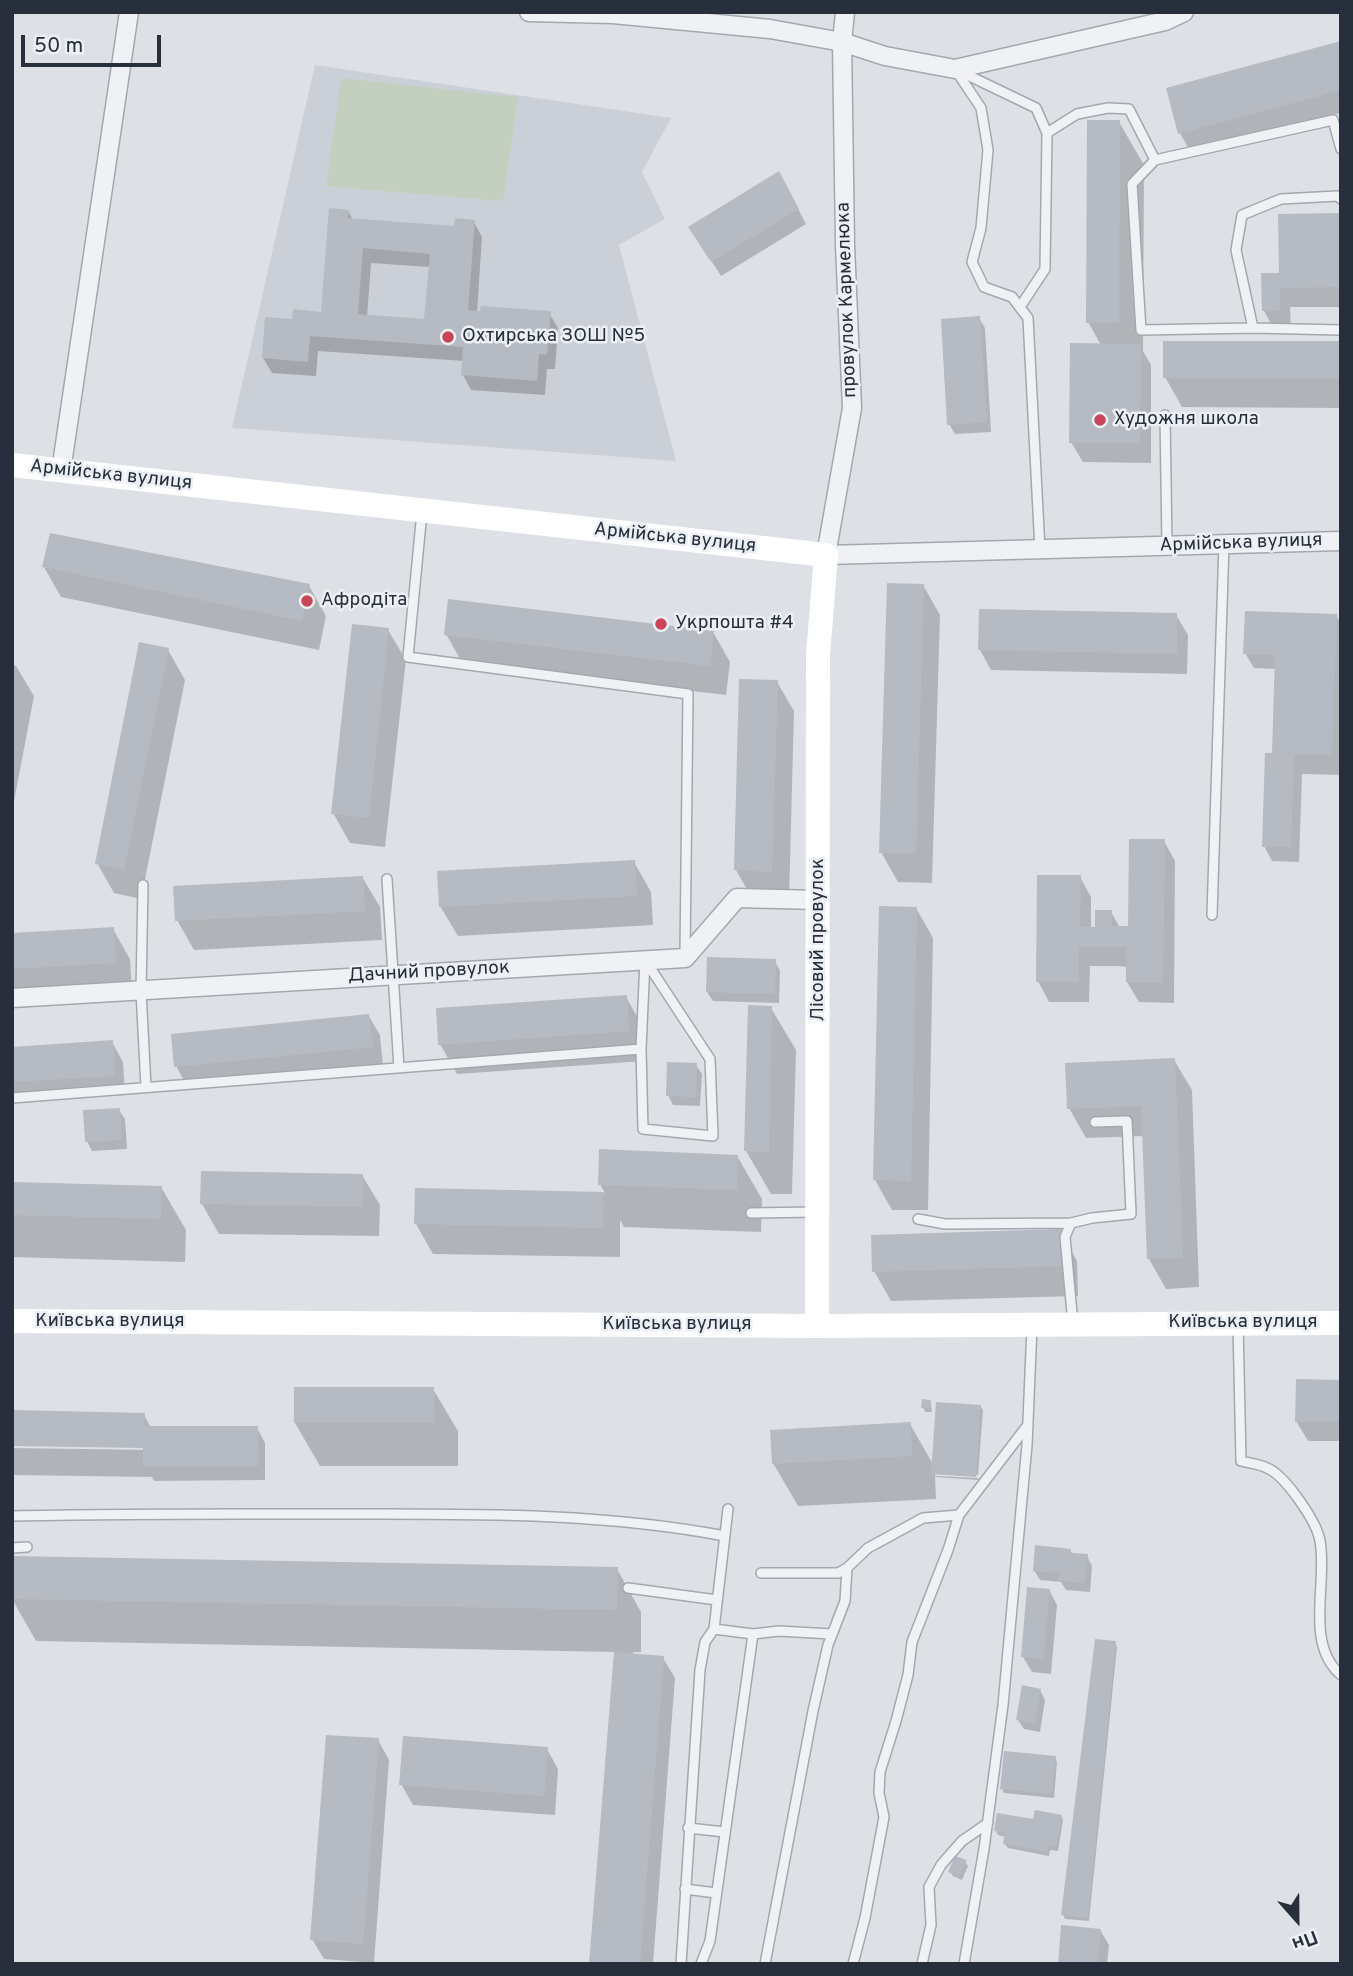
<!DOCTYPE html>
<meta charset="utf-8">
<style>
body{margin:0}
#map{position:relative;width:1353px;height:1976px;overflow:hidden;background:#dde1e6;font-family:Overpass,sans-serif}
canvas{display:block}
.frame{position:absolute;inset:0;border:14px solid #272f3c;pointer-events:none}
.north{position:absolute;left:1262px;top:1885px;width:70px;height:70px;-webkit-text-stroke:5px #ecf0f4;paint-order:stroke;rotate:159deg;font-size:19px;font-weight:700;line-height:28px;text-align:center;color:#272f3c}
.north::after{content:'';display:block;margin:auto;width:24px;height:32px;background:#272f3c;clip-path:polygon(50% 0,100% 100%,50% 72%,0 100%)}
.scale{position:absolute;left:21px;top:35px;width:140px;height:32px;box-sizing:border-box;border:4px solid #272f3c;border-top:0;padding-left:9px;font-size:21px;line-height:24px;white-space:nowrap;color:#272f3c;-webkit-text-stroke:5px #ecf0f4;paint-order:stroke}
</style>
<div id="map">
<canvas width="1353" height="1976"></canvas>
<div class="frame"></div>
<div class="north">Пн</div>
<div class="scale">50 m</div>
</div>
<script>
const context = document.querySelector('canvas').getContext('2d');
context.lineJoin = 'round';
function fill(path, color) {
  context.fillStyle = color;
  context.fill(path, 'evenodd');
}
function trace(path, color, width, dash) {
  context.strokeStyle = color;
  context.lineWidth = width;
  context.lineCap = dash ? 'butt' : 'round';
  context.setLineDash(dash || []);
  context.stroke(path);
}
function write(font, color, halo, rows, align = 'center') {
  context.font = font + ' Overpass,sans-serif';
  context.lineWidth = 5;
  context.setLineDash([]);
  context.textBaseline = 'middle';
  context.strokeStyle = halo;
  context.fillStyle = color;
  for (const [text, x, y, turn = 0] of rows) {
    context.save();
    context.translate(x, y);
    context.rotate((+turn || 0) * Math.PI / 180);
    context.textAlign = isNaN(turn) ? turn : align;
    if (halo) context.strokeText(text, 0, 0);
    context.fillText(text, 0, 0);
    context.restore();
  }
}
const built = new Path2D(`
 M315 65 671 118 642 172 665 219 619 245 676 461 232 428Z`);
const green = new Path2D(`
 M341 78 518 97 503 201 326 186Z`);
const shadow = new Path2D(`
 M1341 42V113L1191 153 1180 133Z
 M1119 122 1144 165 1143 351 1151 365V463L1083 462 1071 442 1101 345 1088 322Z
 M787 188 806 224 721 276 699 242Z
 M348 211 353 220 456 228 474 222 482 237 477 312 549 313 558 328 555 369H547L545 395 471 390 463 375 464 361 318 351 316 376 272 373 263 358 294 321 323 313ZM371 263 430 267 426 321 367 317Z
 M1341 217V307H1290L1291 330 1275 331 1264 311 1281 275Z
 M979 318 985 328 991 432 955 434 949 424Z
 M1341 343V408L1182 407 1165 377Z
 M44 567 309 586 326 616 319 650 61 597Z
 M923 585 940 615 932 883 898 882 881 852Z
 M1176 615 1188 635 1187 674 991 670 980 650Z
 M1336 615 1341 624V775L1302 774 1299 862 1272 861 1264 846 1275 755 1277 669 1254 668 1245 653Z
 M388 630 406 660 385 847 350 843 333 813Z
 M713 632 730 662 726 695 463 664 446 634Z
 M168 650 185 680 141 899 114 893 97 863Z
 M12 665 16 666 34 696 12 812Z
 M777 682 794 711 789 901 753 900 736 870Z
 M1164 841 1175 861 1174 1003 1139 1002 1127 982 1128 967 1117 966H1090L1089 1002H1049L1038 981 1080 877 1091 897V928H1097L1111 912 1120 928H1130Z
 M634 862 651 892 653 925 458 936 440 906Z
 M362 877 380 907 382 940 194 950 177 920Z
 M916 908 933 938 928 1210H892L875 1180Z
 M113 929 130 959 132 993 12 999V934Z
 M775 961 780 971 779 1003 713 1001 707 992Z
 M626 997 643 1027 645 1061 457 1074 440 1044Z
 M771 1008 796 1050 792 1194H771L746 1151Z
 M368 1015 380 1035 383 1066 187 1086 176 1066Z
 M112 1042 123 1062 125 1095 12 1103V1049Z
 M1174 1060 1192 1090 1199 1287 1166 1289 1149 1259 1144 1136 1086 1138 1069 1108Z
 M696 1065 702 1074 700 1106 673 1105 668 1095Z
 M119 1110 125 1119 127 1149 92 1151 87 1141Z
 M737 1156 762 1199 761 1232 624 1227 620 1220V1257L433 1254 416 1224 417 1190 605 1193 600 1184Z
 M362 1175 380 1205 379 1236 219 1234 202 1204Z
 M12 1183 161 1187 186 1230 185 1262 12 1257Z
 M1060 1231 1077 1261 1078 1296 891 1301 874 1271Z
 M1341 1382V1441H1308L1296 1421Z
 M296 1389H433L458 1431V1466H320L295 1423Z
 M930 1401 932 1412H925L923 1407Z
 M980 1406 983 1410 978 1475 935 1472V1476L978 1478V1480L935 1477 936 1499 798 1506 773 1463 910 1424 934 1466Z
 M144 1415 151 1428H257L265 1443V1480L154 1481 152 1477 12 1475V1448L153 1450V1446L12 1444Z
 M1070 1550 1073 1555 1087 1556 1092 1566 1090 1592 1066 1590 1061 1582 1040 1580 1034 1570Z
 M12 1557 617 1569 641 1612V1652H633V1655L663 1658 675 1678 653 1964H591L615 1652 36 1641 12 1599Z
 M1049 1590 1057 1605 1051 1674 1032 1672 1023 1657Z
 M1115 1643 1117 1647 1089 1921 1065 1919 1063 1915Z
 M1040 1690 1045 1700 1040 1732 1024 1729 1018 1720Z
 M378 1740 389 1760 374 1963 324 1959 312 1939Z
 M547 1749 558 1769 555 1815 413 1805 401 1784Z
 M1055 1758 1057 1762 1054 1798 1004 1793 1002 1789Z
 M1061 1816 1063 1820 1058 1851 1050 1850 1049 1856 1008 1848 1005 1844 1007 1837 998 1835 996 1831Z
 M965 1862 968 1866 962 1880 953 1876 950 1872Z
 M1100 1930 1109 1945 1107 1964H1060Z`);
const building = new Path2D(`
 M1341 41V90L1178 134 1166 88Z
 M1087 120H1120L1119 323H1086Z
 M779 171 799 209 711 262 688 227Z
 M329 208 349 210 348 218 454 226 455 218 475 220 468 310 480 311 481 306 551 311 547 355 539 354 537 381 461 375 463 347 310 336 308 362 262 358 265 317 292 319 293 309 321 312ZM363 248 430 254 424 319 358 314Z
 M1341 213V287L1280 288V311H1262L1261 273H1279L1278 214Z
 M980 316 987 422 947 425 941 319Z
 M1163 341H1341V378H1163Z
 M1070 343 1141 344 1140 443H1069Z
 M50 533 310 584 302 621 42 567Z
 M887 583 924 584 916 853H879Z
 M448 599 714 631 710 666 444 635Z
 M979 609 1177 613V654L978 650Z
 M1245 611 1337 614 1332 755 1294 754 1291 847H1262L1265 753H1272L1275 655 1243 654Z
 M352 624 389 628 369 818 331 814Z
 M139 642 169 648 124 870 95 864Z
 M739 679 778 680 772 872 734 870Z
 M1129 839H1165L1163 983 1126 982V947H1079V982H1036L1037 875H1081L1080 926 1095 927V910H1112V926H1128Z
 M635 860 637 896 439 907 437 871Z
 M363 876 365 911 175 921 173 886Z
 M879 906 917 907 911 1181 873 1180Z
 M114 927 116 963 12 969V933Z
 M707 957 776 959 775 994 706 992Z
 M627 995 629 1031 438 1045 436 1008Z
 M748 1005 772 1006 769 1152 744 1151Z
 M369 1014 373 1047 174 1067 171 1034Z
 M113 1040 115 1076 12 1082V1047Z
 M1175 1058 1183 1258 1147 1259 1141 1106 1067 1109 1065 1063Z
 M667 1062 697 1063 696 1097 666 1096Z
 M120 1108 122 1140 85 1142 83 1110Z
 M599 1149 738 1155 737 1190 598 1185Z
 M201 1171 363 1174V1207L200 1204Z
 M12 1182 162 1186 161 1219 12 1215Z
 M415 1188 604 1192 603 1228 414 1224Z
 M1061 1229 1062 1266 872 1272 871 1235Z
 M1296 1379 1341 1380V1421L1295 1422Z
 M294 1387H434V1423H294Z
 M922 1399 931 1400 930 1408H921Z
 M936 1402 981 1405 976 1477 931 1474Z
 M12 1410 145 1413 144 1426H258V1466H143V1448L12 1446Z
 M911 1422 912 1456 772 1464 770 1430Z
 M1035 1545 1071 1549 1070 1553 1088 1554 1085 1583 1058 1581 1059 1573 1033 1571Z
 M12 1556 618 1567 617 1610 12 1599Z
 M1027 1587 1050 1589 1043 1659 1021 1657Z
 M1095 1639 1116 1641 1088 1918 1061 1915Z
 M614 1652 664 1656 640 1964H589Z
 M1022 1685 1041 1689 1035 1723 1016 1720Z
 M326 1735 379 1738 363 1944 310 1940Z
 M403 1736 548 1747 544 1796 399 1785Z
 M1004 1751 1056 1756 1052 1794 1000 1789Z
 M1035 1810 1062 1815 1056 1848 1048 1846 1047 1852 1003 1844 1005 1833 994 1831 997 1813 1033 1819Z
 M955 1856 967 1860 959 1877 948 1872Z
 M1061 1925 1101 1929 1098 1964H1058Z`);
const lane = new Path2D(`
 M955 69 981 108 988 150 981 228 972 262 984 287 1012 297 1028 318 1040 550
 M957 70 1036 108 1047 133 1045 269 1020 307
 M1047 133 1077 114 1108 108 1129 109 1155 160
 M1341 149 1333 120 1155 160 1132 184 1141 330 1253 328 1341 330
 M1253 328 1236 250 1242 215 1281 199 1337 196 1341 199
 M1165 415 1167 546
 M422 512 408 657 688 694 685 955
 M387 879 399 1068
 M143 885 141 991 146 1087
 M1212 915 1224 544
 M641 1049 643 1129 713 1136 710 1059 645 960
 M12 1098 641 1049 645 960
 M751 1213 816 1212
 M918 1219 945 1224 1071 1223
 M1072 1313 1065 1237 1071 1223 1092 1218 1131 1214 1127 1121 1095 1122
 M1238 1324 1241 1461C1249 1463 1260 1464 1267 1468 1285 1475 1317 1522 1320 1541 1328 1582 1304 1644 1341 1675
 M728 1509 714 1629 753 1634 779 1631 832 1634
 M12 1516C128 1513 243 1514 358 1514 480 1514 605 1513 725 1536
 M12 1548 27 1547
 M761 1573H838L847 1568
 M628 1588 717 1600
 M688 1828 725 1832
 M685 1889 716 1893
 M681 1964 700 1670 705 1642 714 1629
 M701 1964 710 1941 753 1634
 M765 1964 813 1711 828 1645 845 1601 847 1568 868 1548 923 1518 959 1515
 M853 1964 865 1918 884 1817 879 1793 880 1772 896 1721 908 1675 912 1642 948 1550 959 1515 1027 1426
 M922 1964 931 1925 929 1887 941 1865 962 1841 988 1823
 M964 1964 984 1849 1003 1705 1027 1445 1032 1327`);
const street = new Path2D(`
 M529 12 613 14 770 29 842 42 885 56 955 69 1165 21 1184 12
 M845 12 842 42 845 245 852 408 826 555 1341 541
 M61 471 129 12
 M12 998 685 958 737 898 819 900`);
const secondary = new Path2D(`
 M12 465 826 555 818 655 817 1326
 M12 1321 817 1326 1341 1323`);
const markers = [
 [448,337,7,"#c74659"],
 [1100,420,7,"#c74659"],
 [307,601,7,"#c74659"],
 [661,624,7,"#c74659"]
];
const streetNames = [
 ["провулок Кармелюка",848,300,-92],
 ["Армійська вулиця",111,476,6],
 ["Армійська вулиця",675,539,6],
 ["Армійська вулиця",1241,544,-2],
 ["Лісовий провулок",819,940,-90],
 ["Дачний провулок",429,973,-3],
 ["Київська вулиця",110,1322],
 ["Київська вулиця",1243,1323],
 ["Київська вулиця",677,1325]
];
const poiNames = [
 ["Охтирська ЗОШ №5",462,337],
 ["Художня школа",1114,420],
 ["Афродіта",321,601],
 ["Укрпошта #4",675,624]
];
fill(built, '#cbd0d8');
fill(green, '#c3d0bf');
fill(shadow, '#0003');
fill(building, '#b5bac3');
trace(lane, '#a3a8b0', 12);
trace(street, '#a3a8b0', 21);
trace(lane, '#f0f1f5', 9);
trace(street, '#f0f1f5', 18);
trace(secondary, '#fff', 24);
for (const [x, y, r, color] of markers) {
  const dot = new Path2D();
  dot.arc(x, y, r, 0, 2 * Math.PI);
  context.fillStyle = color;
  context.fill(dot);
  trace(dot, '#ecf0f4', 2.5);
}
write('19px', '#272f3c', '#ecf0f4', streetNames);
write('19px', '#272f3c', '#ecf0f4', poiNames, 'left');
</script>
